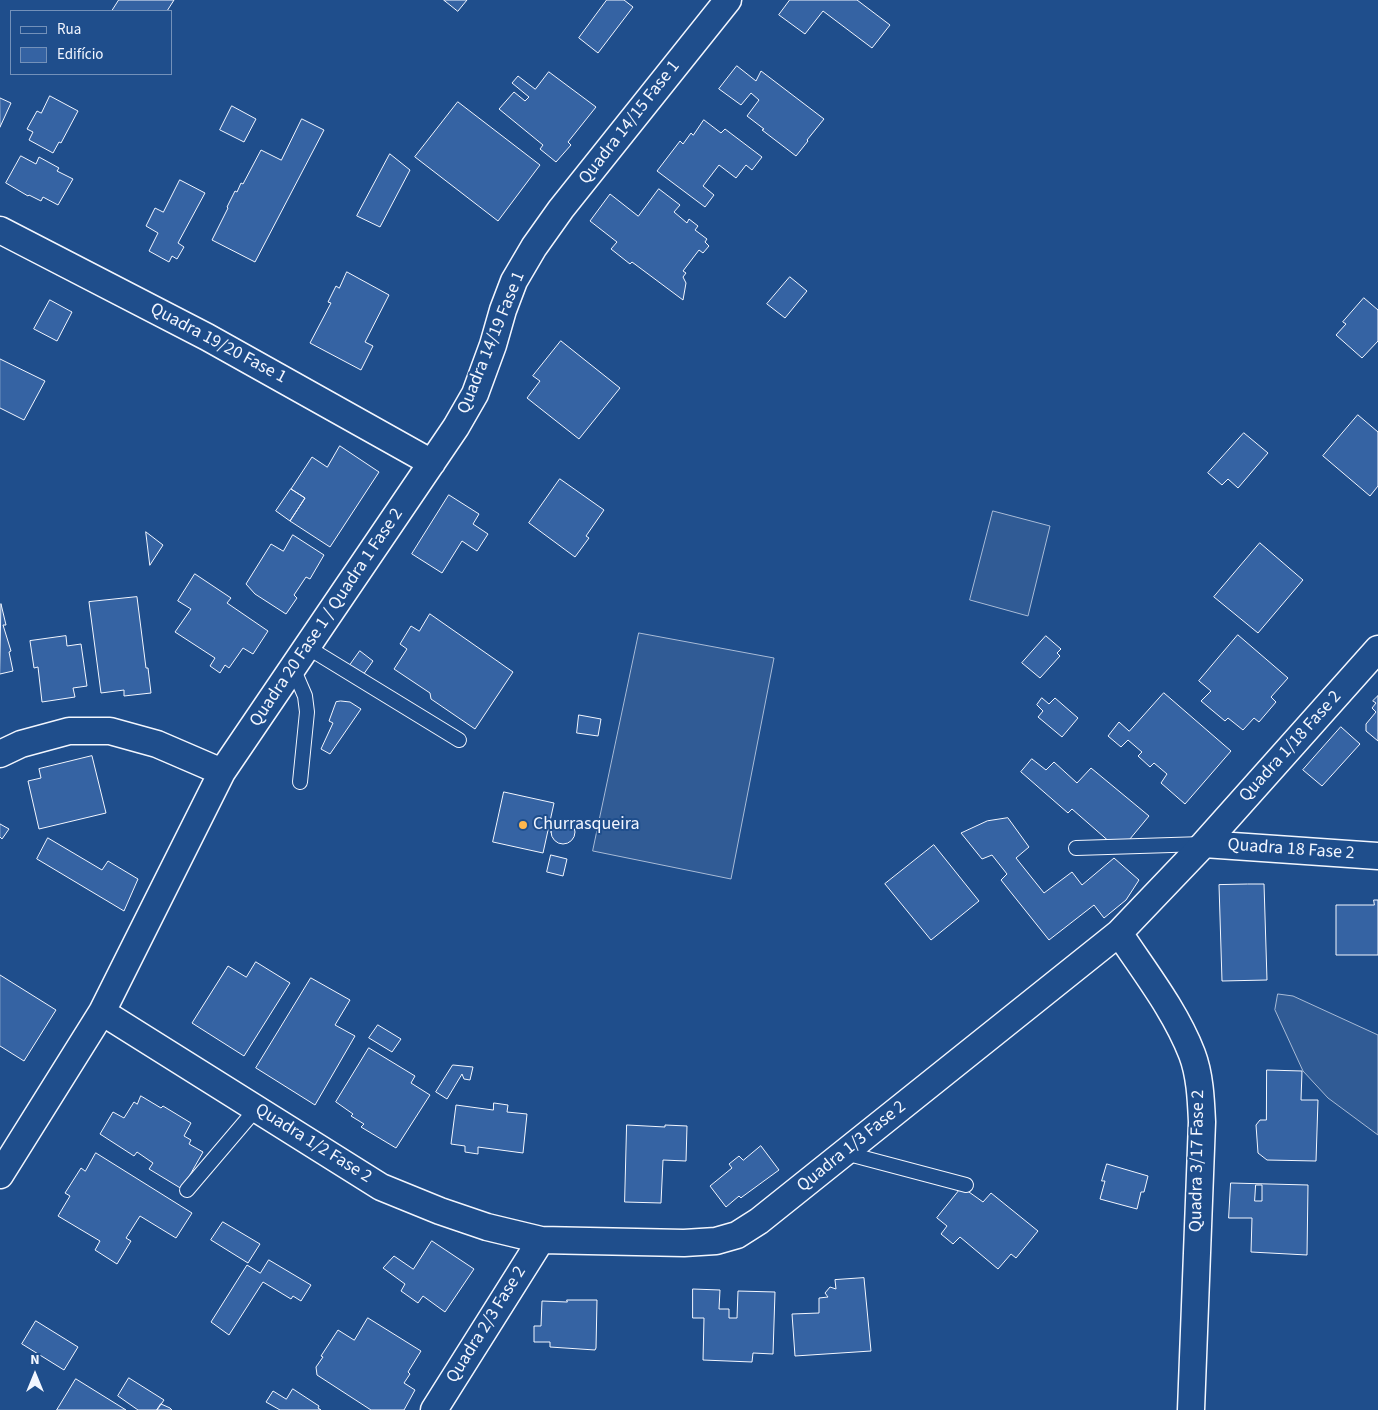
<!DOCTYPE html>
<meta charset="utf-8">
<style>
body{margin:0}
#map{position:relative;width:1378px;height:1410px;overflow:hidden;background:#1f4e8c;font-family:"Source Sans 3",sans-serif}
canvas{display:block}
.legend{position:absolute;left:10px;top:10px;width:162px;height:65px;box-sizing:border-box;background:#1f4e8c;border:1px solid #7391ba;margin:0;padding:6px 9px;list-style:none;font-size:15px;color:#f2f6ff}
.legend li{display:flex;align-items:center;gap:10px;height:25px}
.legend b{width:25px;border:1px solid #7391ba}
.north{position:absolute;left:10px;top:1350px;width:50px;height:50px;-webkit-text-stroke:4px #1f4e8c;paint-order:stroke;rotate:0deg;font-size:14px;font-weight:700;line-height:20px;text-align:center;color:#f2f6ff}
.north::after{content:'';display:block;margin:auto;width:18px;height:22px;background:#f2f6ff;clip-path:polygon(50% 0,100% 100%,50% 72%,0 100%)}
</style>
<div id="map">
<canvas width="1378" height="1410"></canvas>
<ul class="legend">
<li><b style="height:6px;background:#1f4e8c"></b>Rua</li>
<li><b style="height:14px;background:#3563a3"></b>Edifício</li>
</ul>
<div class="north">N</div>
</div>
<script>
const context = document.querySelector('canvas').getContext('2d');
context.lineJoin = 'round';
function fill(path, color) {
  context.fillStyle = color;
  context.fill(path, 'evenodd');
}
function trace(path, color, width, dash) {
  context.strokeStyle = color;
  context.lineWidth = width;
  context.lineCap = dash ? 'butt' : 'round';
  context.setLineDash(dash || []);
  context.stroke(path);
}
function write(font, color, halo, rows, align = 'center') {
  context.font = font + ' "Source Sans 3",sans-serif';
  context.lineWidth = 4;
  context.setLineDash([]);
  context.textBaseline = 'middle';
  context.strokeStyle = halo;
  context.fillStyle = color;
  for (const [text, x, y, turn = 0] of rows) {
    context.save();
    context.translate(x, y);
    context.rotate((+turn || 0) * Math.PI / 180);
    context.textAlign = isNaN(turn) ? turn : align;
    if (halo) context.strokeText(text, 0, 0);
    context.fillText(text, 0, 0);
    context.restore();
  }
}
const built = new Path2D(`
 M993 511 1050 526 1028 616 970 600Z
 M639 633 774 658 731 879 593 851Z
 M1278 994 1293 996 1378 1035V1135L1328 1098 1303 1071 1275 1010Z`);
const building = new Path2D(`
 M119 0H174L167 11H112Z
 M444 0H467L458 11Z
 M607 0H624L633 7 598 53 579 38Z
 M790 0H857L890 25 872 48 823 11 805 34 779 15Z
 M737 66 756 81 761 71 824 119 807 140 808 141 796 156 762 130 764 129 747 116 759 100 751 93 741 105 719 89Z
 M549 72 596 107 568 142 571 145 556 162 540 149 543 145 499 109 514 92 525 101 529 97 512 83 518 76 535 89Z
 M50 96 78 111 61 143 59 142 53 153 29 140 33 132 27 129 37 111 41 113Z
 M0 98 11 103 0 127Z
 M458 102 540 165 498 221 415 157Z
 M232 106 256 119 244 142 220 130Z
 M302 119 324 130 255 262 212 240 228 208 227 207 235 191 237 192 241 183 243 184 261 150 281 160Z
 M704 120 721 133 725 129 762 157 752 170 746 165 736 178 719 165 703 186 714 195 705 207 657 171 680 141 683 144 691 133 693 135Z
 M390 154 410 170 380 227 357 216Z
 M21 156 36 164 39 157 59 168 57 171 73 179 58 205 43 197 41 201 29 195 28 196 6 183Z
 M180 180 205 193 178 243 184 247 177 259 172 256 169 262 149 251 158 233 146 226 155 208 163 212Z
 M659 189 680 205 674 212 687 223 689 219 698 226 695 230 707 239 705 242 709 246 703 253 699 250 683 271 686 273 683 277 686 283 683 300 632 262 630 264 611 249 617 242 590 221 610 194 638 216Z
 M347 272 389 295 365 342 373 346 361 370 310 343 331 303 328 302 336 286 339 288Z
 M790 277 807 291 785 318 767 304Z
 M1364 298 1378 310V341L1362 358 1336 335 1346 324 1343 322Z
 M50 300 72 312 57 341 34 329Z
 M561 341 620 388 579 439 527 398 540 381 533 376Z
 M0 359 45 381 24 420 0 408Z
 M1358 415 1378 432V486L1370 496 1323 456Z
 M1244 433 1268 453 1238 488 1228 479 1222 485 1208 473Z
 M340 446 379 472 330 547 290 521 305 498 291 489 312 457 327 467Z
 M560 479 604 510 586 536 589 538 575 557 529 523Z
 M291 489 305 498 290 521 276 511Z
 M449 495 479 514 473 524 488 534 477 551 462 541 442 573 412 554Z
 M146 532 163 545 150 565Z
 M293 535 324 555 310 579 306 577 294 595 297 598 286 614 255 594 246 584 271 544 283 551Z
 M1260 543 1303 580 1258 633 1214 597Z
 M195 574 231 598 227 603 268 631 253 654 243 648 229 668 225 665 220 673 210 666 215 658 175 632 191 609 178 601Z
 M137 597 146 668H148L151 693 124 696V690L101 693 89 602Z
 M1 604 6 625H3L11 651 9 652 13 671 0 674Z
 M430 614 513 672 475 729 431 699 430 693 394 669 407 649 400 644 411 626 419 631Z
 M1238 635 1288 678 1271 697 1276 702 1259 722 1254 718 1243 730 1228 718 1225 721 1201 701 1211 691 1199 681Z
 M66 636 67 646 81 644 87 686 73 688 75 697 42 702 38 667 34 668 30 641Z
 M1046 636 1061 649 1057 653 1060 656 1040 678 1022 663Z
 M360 651 373 661 358 682 350 665Z
 M1164 693 1231 751 1185 804 1161 783 1167 774 1154 763 1150 767 1138 756 1142 752 1128 740 1121 747 1108 736 1119 722 1129 731Z
 M1378 696V741L1366 731V724L1376 712 1372 708 1376 703 1373 701Z
 M1042 698 1049 704 1055 698 1078 718 1062 737 1038 717 1043 711 1037 705Z
 M341 701 350 702 361 709 330 754 321 749 333 723 329 721 336 702Z
 M579 715 601 719 598 736 577 733Z
 M1341 727 1360 744 1322 786 1303 770Z
 M92 756 106 813 39 829 28 781 41 778 39 769Z
 M1032 759 1046 770 1054 762 1077 783 1091 768 1149 816 1120 851 1072 809 1068 813 1021 772Z
 M504 792 554 803 543 853 493 842Z
 M1008 818 1029 847 1016 858 1044 893 1072 872 1082 885 1114 858 1139 880 1126 900 1104 918 1094 905 1049 940 1001 880 1007 874 992 855 982 859 961 833 987 821Z
 M551 832a12 12 0 1 1 24 0a12 12 0 1 1-24 0Z
 M0 824 9 829 2 839 0 837Z
 M48 838 102 870 108 861 138 879 124 911 37 859Z
 M934 845 979 901 931 940 885 884Z
 M551 855 567 859 563 876 547 872Z
 M1248 884H1264L1267 980 1222 981 1219 885Z
 M1374 900H1378V955H1336V905H1374Z
 M256 962 290 983 244 1056 192 1023 228 966 246 977Z
 M0 975 56 1010 24 1061 0 1046Z
 M311 978 350 1000 335 1025 355 1036 315 1105 256 1068Z
 M378 1025 401 1039 392 1052 369 1038Z
 M369 1048 415 1076 411 1083 430 1095 396 1148 361 1127 364 1124 351 1116 353 1114 336 1102Z
 M453 1065 473 1067 470 1080 464 1079 462 1074 447 1099 436 1092Z
 M1267 1070 1302 1071 1301 1100H1318L1316 1161 1267 1160 1258 1153 1256 1125 1260 1120H1266Z
 M141 1096 161 1108 163 1106 191 1123 184 1136 191 1140 189 1144 203 1152 182 1189 149 1169 153 1163 137 1152 134 1156 100 1134 113 1112 124 1118 134 1102 137 1104Z
 M494 1103 508 1105 507 1112 527 1114 523 1153 478 1147V1154L465 1152V1146L451 1144 456 1105 493 1110Z
 M627 1125 665 1127V1125L687 1126 686 1161 663 1160 661 1203 625 1202Z
 M761 1146 779 1170 742 1197 741 1198 739 1196 726 1207 710 1186 732 1168 729 1164 739 1156 743 1160Z
 M96 1153 192 1213 176 1238 140 1216 126 1238 131 1241 117 1264 95 1250 100 1241 58 1216 70 1196 65 1193 81 1168 85 1171Z
 M1107 1164 1148 1176 1144 1192H1141L1137 1209 1100 1199 1105 1181H1102Z
 M1231 1183 1308 1185 1307 1255 1251 1252 1252 1218H1229ZM1256 1185H1262V1201H1255Z
 M962 1187 983 1202 991 1193 1038 1231 1016 1258 1011 1254 998 1269 960 1237 953 1244 941 1234 947 1226 937 1218Z
 M223 1222 260 1244 248 1263 211 1240Z
 M432 1241 474 1269 445 1312 423 1296 418 1303 401 1291 405 1284 383 1268 394 1256 413 1269Z
 M269 1260 311 1285 301 1301 293 1296 291 1299 263 1282 229 1335 211 1322 247 1265 260 1273Z
 M864 1278 871 1351 795 1356 792 1314 819 1313V1298L828 1297 825 1293 830 1287 836 1289 835 1280Z
 M693 1289 720 1290 719 1309H729V1318H737L738 1291 775 1292 773 1354 753 1353 752 1362 703 1360 704 1318H693Z
 M567 1300H597L596 1348 595 1350 550 1347V1342H534V1326H541L542 1301 567 1302Z
 M368 1318 421 1351 408 1372 410 1374 404 1383 415 1390 404 1410H371L317 1375 316 1367 323 1357 321 1356 338 1330 354 1340Z
 M36 1321 78 1347 64 1370 22 1344Z
 M129 1378 164 1400 157 1410H138L118 1396Z
 M76 1379 126 1410H57Z
 M293 1389 319 1406 318 1408 321 1410H280L266 1402 273 1391 286 1399Z
 M161 1404 170 1408 172 1410H157Z`);
const service = new Path2D(`
 M307 647 459 740
 M293 668 305 696 307 712 300 782
 M1076 848 1203 844
 M845 1153 966 1185
 M187 1190 256 1109`);
const minor = new Path2D(`
 M0 230 207 337 432 463
 M0 754 21 744 69 731H110L157 744 222 772
 M1204 844 1378 856
 M1119 933C1144 971 1175 1010 1192 1054 1200 1075 1201 1100 1202 1122L1191 1410
 M102 1012 381 1187 440 1211 487 1227 541 1240 684 1243 716 1241 737 1235 759 1221 1119 933 1204 844 1378 649
 M0 1175 102 1012 222 772 456 427 475 394 493 345 503 310 514 281 534 247 561 209 728 0
 M434 1410 541 1240`);
const markers = [
 [523,825,5,"#ffb74d"]
];
const streetNames = [
 ["Quadra 14/15 Fase 1",630,123,-52],
 ["Quadra 14/19 Fase 1",492,343,-68],
 ["Quadra 19/20 Fase 1",218,344,28],
 ["Quadra 20 Fase 1 / Quadra 1 Fase 2",327,618,-56],
 ["Quadra 1/18 Fase 2",1291,747,-48],
 ["Quadra 18 Fase 2",1291,850,4],
 ["Quadra 1/2 Fase 2",313,1144,32],
 ["Quadra 1/3 Fase 2",852,1147,-39],
 ["Quadra 3/17 Fase 2",1198,1161,-89],
 ["Quadra 2/3 Fase 2",487,1325,-58]
];
const poiNames = [
 ["Churrasqueira",533,825]
];
fill(built, '#305b95');
trace(built, '#a8bbd7', 1);
fill(building, '#3563a3');
trace(building, '#f2f6ff', 1);
trace(service, '#f2f6ff', 16);
trace(minor, '#f2f6ff', 29);
trace(service, '#1f4e8c', 14);
trace(minor, '#1f4e8c', 26);
for (const [x, y, r, color] of markers) {
  const dot = new Path2D();
  dot.arc(x, y, r, 0, 2 * Math.PI);
  context.fillStyle = color;
  context.fill(dot);
  trace(dot, '#1f4e8c', 2);
}
write('18px', '#f2f6ff', '#1f4e8c', streetNames);
write('18px', '#f2f6ff', '#1f4e8c', poiNames, 'left');
</script>
